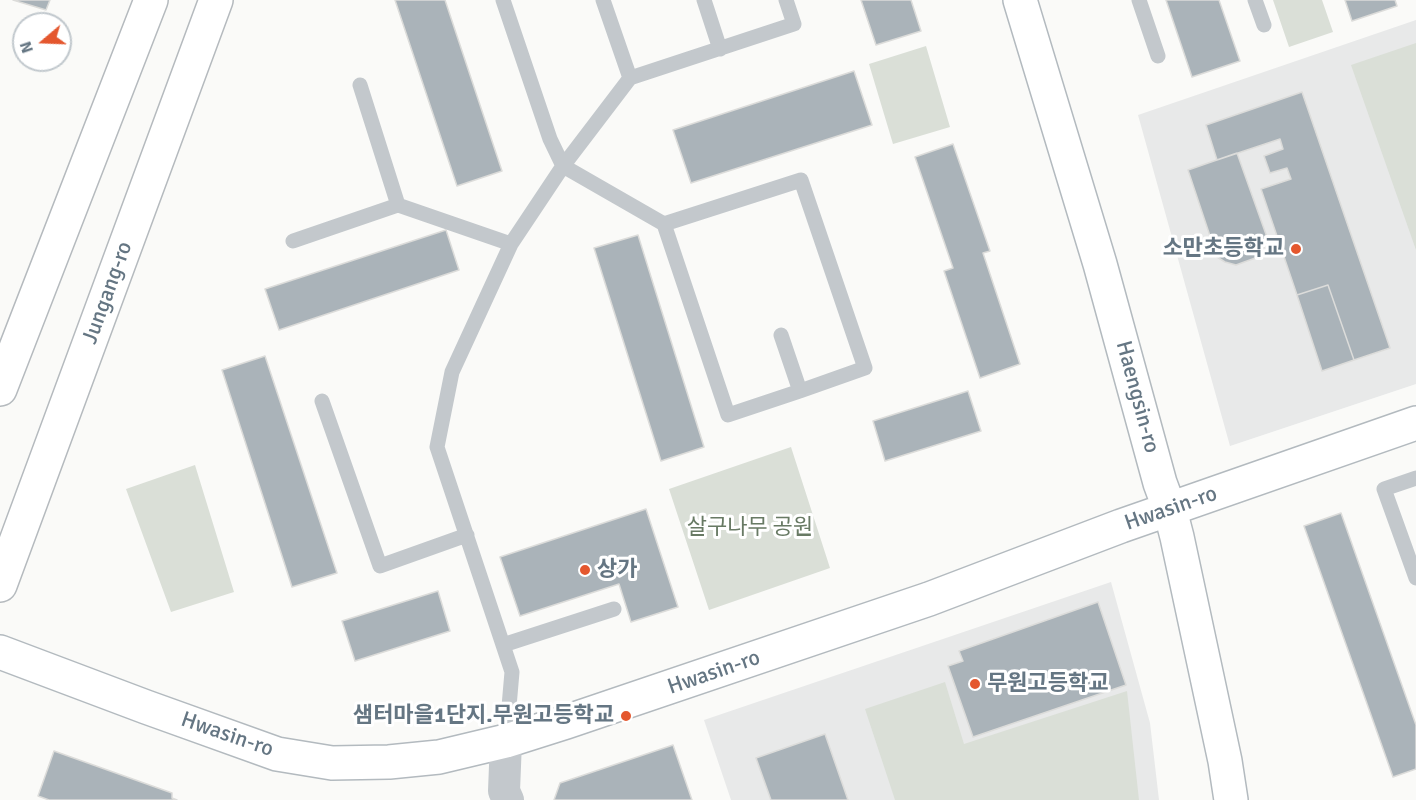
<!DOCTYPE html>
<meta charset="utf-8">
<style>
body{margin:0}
#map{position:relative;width:1416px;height:800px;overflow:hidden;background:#fafaf8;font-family:Signika,sans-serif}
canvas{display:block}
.north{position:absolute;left:12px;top:12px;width:60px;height:60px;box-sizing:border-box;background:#fff;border:2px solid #c1c8cd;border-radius:50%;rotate:251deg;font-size:16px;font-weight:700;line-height:24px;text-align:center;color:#657683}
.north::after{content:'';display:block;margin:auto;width:21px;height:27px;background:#e4572e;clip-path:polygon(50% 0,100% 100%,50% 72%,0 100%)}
</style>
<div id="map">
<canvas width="1416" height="800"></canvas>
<div class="north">N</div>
</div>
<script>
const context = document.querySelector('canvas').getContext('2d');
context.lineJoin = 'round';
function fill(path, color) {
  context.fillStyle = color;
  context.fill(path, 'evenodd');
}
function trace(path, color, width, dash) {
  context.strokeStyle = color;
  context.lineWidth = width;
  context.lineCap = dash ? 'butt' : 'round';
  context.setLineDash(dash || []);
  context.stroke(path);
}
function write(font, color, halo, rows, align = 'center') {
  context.font = font + ' Signika,"Noto Sans KR",sans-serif';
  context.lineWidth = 6;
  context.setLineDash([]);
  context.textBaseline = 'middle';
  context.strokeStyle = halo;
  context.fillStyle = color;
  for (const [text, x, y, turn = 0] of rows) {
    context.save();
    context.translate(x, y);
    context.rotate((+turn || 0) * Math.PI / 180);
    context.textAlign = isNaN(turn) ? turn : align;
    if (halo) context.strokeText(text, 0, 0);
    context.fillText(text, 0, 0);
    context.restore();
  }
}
const built = new Path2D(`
 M1416 20V384L1230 446 1138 115Z
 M1111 582 1150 723 1159 800H731L704 720Z`);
const green = new Path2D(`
 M1273 0H1322L1333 32 1289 47Z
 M1416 43V250L1351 65Z
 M926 46 950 127 893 144 869 64Z
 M791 447 830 568 709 610 669 489Z
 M195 465 234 592 171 612 126 489Z
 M945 682 964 744 1127 691 1139 800H895L865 709Z`);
const building = new Path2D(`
 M13 0H50L46 10Z
 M395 0H445L502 171 457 186Z
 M861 0H911L921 31 876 45Z
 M1166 0H1219L1240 61 1192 77Z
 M1345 0H1395L1397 6 1352 21Z
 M854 71 872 125 691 183 673 130Z
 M1302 92 1390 348 1354 360 1328 285 1297 295 1261 189 1291 179 1287 168 1270 173 1264 156 1283 149 1280 139 1217 160 1206 125Z
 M953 144 990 251 983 253 1020 364 980 378 944 271 953 268 915 157Z
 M1237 153 1268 240 1258 257 1236 265 1225 262 1217 257 1188 170Z
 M446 230 459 270 279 330 265 289Z
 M638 235 704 447 661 461 594 248Z
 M1328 285 1354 360 1322 371 1297 295Z
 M265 356 337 573 292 587 222 370Z
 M968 391 981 431 885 461 873 421Z
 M646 509 678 607 631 622 619 584 520 616 500 557Z
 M1341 513 1416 725V769L1393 777 1304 526Z
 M438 591 450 631 355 661 342 621Z
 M1098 602 1126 685 973 737 948 666 963 661 959 651Z
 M825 734 848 800H771L756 758Z
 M673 745 692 800H554L560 783Z
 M54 751 172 793V798L177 800H49L38 796Z`);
const lane = new Path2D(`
 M503 0 550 139 563 166 664 224 728 415 800 391 865 368 801 180 664 224
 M603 0 630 78
 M704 0 720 49
 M1139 0 1158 56
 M1255 0 1264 25
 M360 85 398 205
 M293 241 398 205 511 244
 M781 335 800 391
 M322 401 380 566 467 535
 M1416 478 1384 489 1416 578
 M503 645 614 609
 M506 741 512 672 437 447 452 372 511 244 563 166 630 78 794 24 786 0`);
const street = new Path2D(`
 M506 741 504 791 508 800`);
const secondary = new Path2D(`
 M1020 0 1100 264 1160 483 1170 510 1177 537 1225 761 1231 800
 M0 652 146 707 277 754 332 763 389 762 439 757 506 741 566 722 929 599 1121 526 1416 423`);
const primary = new Path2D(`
 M0 389 151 0
 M0 585 216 0`);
const markers = [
 [1296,249,6,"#e4572e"],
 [585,570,6,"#e4572e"],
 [975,684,6,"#e4572e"],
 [626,716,6,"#e4572e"]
];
const poiNames = [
 ["소만초등학교",1284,249],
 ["상가",597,570,"left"],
 ["무원고등학교",987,684,"left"],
 ["샘터마을1단지.무원고등학교",614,716]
];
const streetNames = [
 ["Jungang-ro",108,293,-70],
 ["Haengsin-ro",1137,397,75],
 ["Hwasin-ro",1171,509,-19],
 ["Hwasin-ro",714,673,-19],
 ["Hwasin-ro",227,735,19]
];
const parkNames = [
 ["살구나무 공원",750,528]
];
fill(built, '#e8e9e9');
fill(green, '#dadfd7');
fill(building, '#aab3b9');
trace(building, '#dcdcda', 1.5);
trace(secondary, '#b3babf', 36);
trace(primary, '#b5babe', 36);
trace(lane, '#c3c8cc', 15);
trace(street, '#c3c8cc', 32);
trace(secondary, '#fff', 33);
trace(primary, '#fff', 33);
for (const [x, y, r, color] of markers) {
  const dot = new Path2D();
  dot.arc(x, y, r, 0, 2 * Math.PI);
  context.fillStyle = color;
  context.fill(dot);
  trace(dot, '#fff', 2);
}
write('bold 22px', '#657683', '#fff', poiNames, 'right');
write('22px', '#657683', '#fff', streetNames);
write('22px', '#687a64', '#fff', parkNames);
</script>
